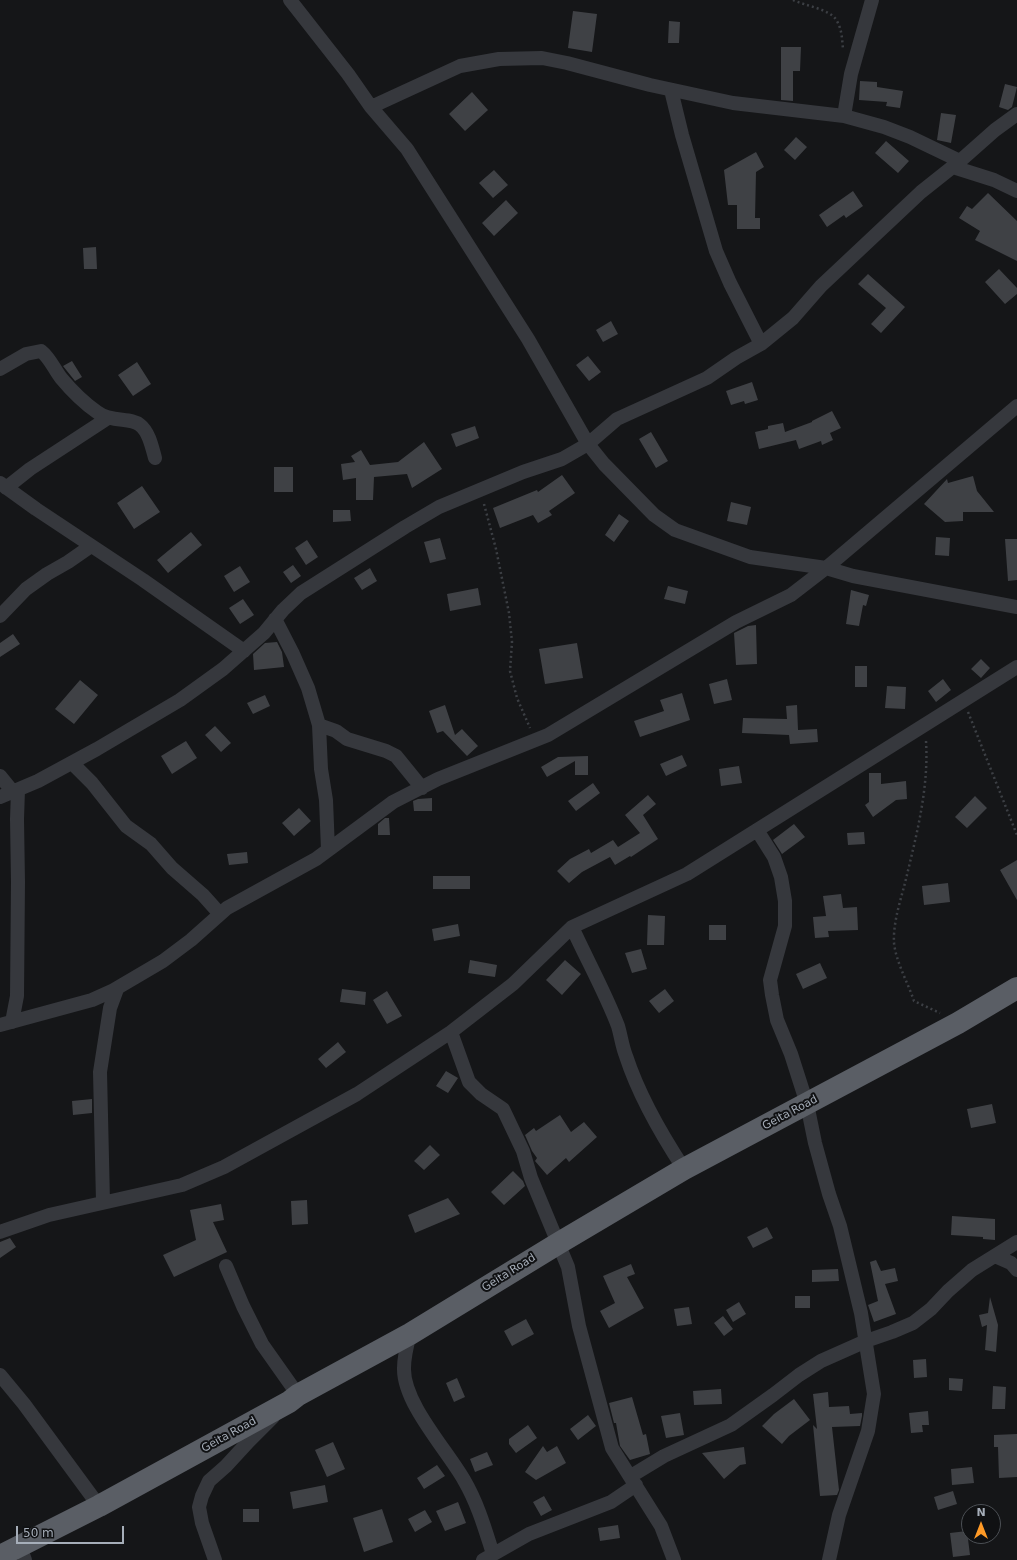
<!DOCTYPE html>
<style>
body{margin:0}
#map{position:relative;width:1017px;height:1560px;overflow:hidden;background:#151618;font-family:"DejaVu Sans",sans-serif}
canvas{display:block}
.north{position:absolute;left:961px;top:1504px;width:40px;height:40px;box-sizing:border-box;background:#101113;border:1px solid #4c5055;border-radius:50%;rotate:0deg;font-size:11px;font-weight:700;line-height:16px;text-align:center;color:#a6aeb9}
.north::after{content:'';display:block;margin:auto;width:14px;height:18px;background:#ff9a26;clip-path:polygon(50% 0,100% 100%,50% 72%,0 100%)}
.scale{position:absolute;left:16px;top:1526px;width:108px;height:18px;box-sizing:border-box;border:2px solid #a6aeb9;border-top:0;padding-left:5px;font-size:12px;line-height:14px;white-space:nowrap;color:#a6aeb9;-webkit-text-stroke:3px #101113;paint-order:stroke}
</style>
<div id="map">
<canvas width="1017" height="1560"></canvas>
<div class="north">N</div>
<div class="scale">50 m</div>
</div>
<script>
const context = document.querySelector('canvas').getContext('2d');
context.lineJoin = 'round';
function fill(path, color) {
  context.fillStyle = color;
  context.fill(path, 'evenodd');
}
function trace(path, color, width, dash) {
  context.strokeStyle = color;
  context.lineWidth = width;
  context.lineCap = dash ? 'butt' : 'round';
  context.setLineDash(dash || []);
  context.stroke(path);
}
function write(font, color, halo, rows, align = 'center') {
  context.font = font + ' "DejaVu Sans",sans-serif';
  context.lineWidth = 4;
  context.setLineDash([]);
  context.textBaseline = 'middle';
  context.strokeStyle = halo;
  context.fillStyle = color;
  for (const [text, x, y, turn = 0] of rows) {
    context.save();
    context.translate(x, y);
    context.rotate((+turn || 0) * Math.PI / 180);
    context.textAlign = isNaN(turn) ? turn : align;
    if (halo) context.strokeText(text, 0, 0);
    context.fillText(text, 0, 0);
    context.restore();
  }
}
const building = new Path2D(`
 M573 11 597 14 592 52 568 48Z
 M669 21 680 22 679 43H668Z
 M781 47H801L800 71H793V101L781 100Z
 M860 81 877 82V87L903 91 900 108 886 106 887 102 859 100Z
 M1005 84 1017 87 1012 107 1008 110 999 107Z
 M472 92 488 110 465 131 449 114Z
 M941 113 956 115 951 143 937 140Z
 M796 137 807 147 795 160 784 150Z
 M886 141 909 161 898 173 875 153Z
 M756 152 764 167 756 172 755 218H760V229H737V205H728L724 170Z
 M494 170 508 185 493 198 479 183Z
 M853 191 863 206 846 218 844 215 827 227 819 215Z
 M988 193 1017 221V261L975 240 980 231 959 218 967 206 972 209Z
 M506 200 518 213 494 236 482 223Z
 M96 247 97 269H84L83 248Z
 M999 269 1017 288V294L1005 304 985 282Z
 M868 274 905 307 881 333 871 324 886 308 858 284Z
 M611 321 618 334 603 342 596 330Z
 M588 356 601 372 589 381 576 365Z
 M72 361 82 377 75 381 63 366Z
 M137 362 151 384 133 396 118 375Z
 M752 382 758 400 745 404 744 401 731 405 726 391Z
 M832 411 841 428 830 433 833 440 822 445 821 441 799 449 796 440 759 449 755 432 768 429V426L783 423 785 432 812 422V421Z
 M475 426 479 438 456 447 451 434Z
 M651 432 668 461 656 468 639 439Z
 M424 442 442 469 412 488 407 474 374 477 373 500H356V478L343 480 341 464 355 462 351 456 361 450 370 465 398 462Z
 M274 467H293V492H274Z
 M562 475 575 493 549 511 552 515 538 523 533 515 500 528 493 508 537 490 538 492Z
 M973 476 977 491 994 512H963V521L945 522 924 504 947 479 948 483Z
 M142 486 160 512 134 529 117 503Z
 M731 502 751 507 747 525 727 521Z
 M333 510H350L351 521 333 522Z
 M619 514 629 521 614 542 605 535Z
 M191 532 202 545 168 573 157 560Z
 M936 537 950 538 949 556 935 555Z
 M440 538 446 559 430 563 424 542Z
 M1005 539H1017V580L1008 581Z
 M307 540 318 557 306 565 295 548Z
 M293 565 301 576 291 583 283 572Z
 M240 566 250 582 234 592 224 576Z
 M370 568 377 581 362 590 354 578Z
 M668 586 688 591 685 604 664 599Z
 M478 588 481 605 450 611 447 594Z
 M851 590 869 595 866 606 863 605 859 626 846 624Z
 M243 599 254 615 240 624 229 608Z
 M756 625 757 664 736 665 734 633 748 626Z
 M13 634 20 644 0 657V643Z
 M277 642 282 652 284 667 254 670 253 654 265 643Z
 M577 643 583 678 545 684 539 649Z
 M981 659 990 668 981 678 971 669Z
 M855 666H867V687H855Z
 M727 679 732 700 714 704 709 684Z
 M943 679 951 690 936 702 928 691Z
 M80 680 98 695 74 724 55 709Z
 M887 686 906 687 905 709 885 708Z
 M682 693 690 720 640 737 634 721 664 711 660 700Z
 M265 695 270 706 253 714 247 703Z
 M445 705 455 735 462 729 478 746 467 756 443 731 437 733 429 711Z
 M797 705 798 730 817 729 818 742 790 744 789 735 742 733 743 718 787 719 786 706Z
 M215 726 231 743 221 752 205 735Z
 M186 741 197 758 172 774 161 756Z
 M682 755 687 766 666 776 660 764Z
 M588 756V775H575V761L547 777 541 767 558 757Z
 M739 766 742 783 721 786 719 769Z
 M869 773H881V784L906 781 907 799 896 800 873 817 865 805 869 802Z
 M593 783 600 793 576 811 568 801Z
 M648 795 656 804 643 815 658 839 631 857 630 856 615 865 610 857 582 872 569 883 557 871 570 859 589 849 591 853 613 840 618 847 640 833 625 815Z
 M975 796 987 808 967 828 955 817Z
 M432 798V811H414L413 801 418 799Z
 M299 808 311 821 294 836 282 823Z
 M385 818H389L390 835H378V824Z
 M794 824 805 837 782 854 773 840Z
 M864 832 865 844 848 845 847 833Z
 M247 852 248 863 229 865 227 854Z
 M1017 860V900L1000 870Z
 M433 876H470V889H433Z
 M948 883 950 902 924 905 922 886Z
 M841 894 843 908 857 907 858 930 828 931 829 937 815 938 813 917 826 916 823 896Z
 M648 915 665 916 664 945H647Z
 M458 924 460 936 434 941 432 929Z
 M709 925H726V940H709Z
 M641 949 647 969 632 973 625 953Z
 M470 960 497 965 495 977 468 973Z
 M565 960 581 974 562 995 546 980Z
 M820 963 827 978 803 989 796 974Z
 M342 989 366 992 365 1005 340 1002Z
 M665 989 674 1001 659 1013 649 1001Z
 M387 991 402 1016 387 1024 373 1000Z
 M338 1042 346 1052 326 1068 318 1059Z
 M446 1071 458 1078 448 1093 436 1086Z
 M92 1099V1113L73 1115 72 1101Z
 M992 1104 996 1123 971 1128 967 1109Z
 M560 1115 571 1132 584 1122 597 1137 569 1162 566 1158 547 1175 535 1161 537 1158 532 1151 525 1135 534 1128 536 1131Z
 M430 1145 440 1155 424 1170 414 1161Z
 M513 1171 523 1181 525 1186 504 1205 491 1192Z
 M448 1198 460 1214 415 1233 408 1215Z
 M307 1200 308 1224 292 1225 291 1201Z
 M221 1204 224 1220 213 1222 227 1252 174 1277 163 1255 196 1240 190 1210Z
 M952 1216 995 1219V1240L983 1239V1237L951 1235Z
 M767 1227 773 1238 753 1248 747 1237Z
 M10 1238 16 1247 0 1258V1242Z
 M876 1260 881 1271 895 1268 898 1281 885 1284 896 1314 874 1322 868 1305 878 1301 870 1262Z
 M631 1264 635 1274 627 1277 644 1308 609 1328 600 1311 615 1303 603 1276Z
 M838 1269 839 1281 812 1282V1270Z
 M795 1296H810V1308H795Z
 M990 1297 998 1325 996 1352 985 1350 987 1325 982 1327 979 1315 988 1313Z
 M739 1302 746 1314 733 1322 726 1310Z
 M689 1307 692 1324 677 1326 674 1309Z
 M723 1316 733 1329 724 1336 714 1323Z
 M526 1319 534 1334 512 1346 504 1331Z
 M926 1359 927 1377 914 1378 913 1360Z
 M457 1378 465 1397 454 1402 446 1383Z
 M949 1378 963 1379 962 1391 949 1390Z
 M993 1386 1006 1387 1005 1409H992Z
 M721 1389 722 1404 694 1405 693 1391Z
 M828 1392 829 1407 849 1406 850 1414 862 1413V1416L860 1426 832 1427 839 1490 837 1495 820 1496 813 1425 817 1429 813 1394Z
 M632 1397 643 1435 646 1434 650 1454 630 1460 620 1446 616 1423H614L609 1403Z
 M794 1399 810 1420 789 1436 782 1444 762 1426 774 1414Z
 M928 1411 929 1425H922L923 1432 911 1433 909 1413Z
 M680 1413 684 1435 666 1438 661 1416Z
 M588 1415 596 1426 578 1440 570 1429Z
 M528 1425 537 1438 516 1453 509 1444V1439Z
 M1017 1434V1477L999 1478 998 1447H994V1435Z
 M333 1442 345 1469 327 1477 315 1450Z
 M543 1446 547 1452 557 1446 566 1463 536 1480 525 1472Z
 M744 1447 746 1464 740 1465 724 1479 702 1453Z
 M487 1452 493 1465 475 1472 470 1459Z
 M437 1465 445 1476 424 1489 417 1478Z
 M972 1467 974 1483 952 1485 951 1469Z
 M325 1485 328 1502 293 1509 290 1492Z
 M953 1491 957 1504 938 1510 934 1497Z
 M544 1496 552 1510 541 1516 533 1502Z
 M458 1502 466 1523 445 1531 436 1511Z
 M243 1509H259V1522H243Z
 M382 1509 393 1542 364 1552 353 1518Z
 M425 1510 432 1522 415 1532 408 1519Z
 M618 1525 620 1538 600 1541 598 1528Z
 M967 1531 970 1555 953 1557 950 1533Z`);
const path = new Path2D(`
 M793 0C805 6 831 9 837 21 842 30 842 39 843 49
 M484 504 496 549 509 613 512 642 510 671 517 698 530 728
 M968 712 1017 835
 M926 741C929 789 916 837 905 883 900 902 893 923 894 943 896 962 908 983 914 1001L940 1013`);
const minor = new Path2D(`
 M290 0 348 74 371 107 407 149 528 339 588 444 604 464 654 515 675 530 750 557 826 568 853 576 1017 607
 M671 90 682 135 716 251 730 283 761 344
 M371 107 460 66 499 59 542 58 567 63 650 85 733 103 844 116 884 127 910 137 960 161
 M844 116 851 74 872 0
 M953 167 994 180 1017 191
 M0 369 26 354 41 351C50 358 54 369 61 378 71 390 84 403 97 412 111 423 131 417 140 425 149 432 152 447 155 458
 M0 483 36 509 143 580 244 651
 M6 488 30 469 108 418
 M0 616 26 589 47 574 68 562 91 546
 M275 619 293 654 308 688 319 725 321 769 326 800 328 850
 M319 725 336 731 347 739 386 751 396 756 422 788
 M72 763 92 783 126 826 151 844 172 868 203 895 220 914
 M0 776 13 792
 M0 797 38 781 97 749 180 700 223 669 264 633 283 610 301 593 405 527 439 507 523 472 562 459 588 444 617 419 707 378 736 358 761 344 793 318 821 286 921 192 960 161 995 130 1017 114
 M757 830 774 857 781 877 785 901V926L770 980 772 995 777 1020 791 1054 807 1104 815 1143 829 1194 840 1226 861 1313 874 1394 868 1431 839 1515 829 1560
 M572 927C587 960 605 992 618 1026 621 1036 622 1046 626 1056 639 1096 661 1134 684 1169
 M12 1022 17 996 18 882 17 819 18 790
 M0 1025 92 1000 112 991 163 961 191 940 227 908 316 859 393 802 438 779 548 735 736 622 791 595 826 568 1017 406
 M451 1032 469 1082 481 1094 503 1109 523 1151 531 1178 568 1267 579 1326 612 1448 661 1526 674 1560
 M103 1202 100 1072 110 1008 117 989
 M0 1232 49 1215 182 1185 224 1167 357 1094 451 1032 513 984 572 927 687 874 1017 667
 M995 1256 1011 1263 1017 1270
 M226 1266 243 1306 262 1344 298 1395
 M410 1334C407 1345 404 1356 404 1368 403 1403 447 1450 464 1480 478 1504 485 1529 493 1554
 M0 1375 24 1404 99 1506
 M631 1476 664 1456 731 1425 773 1395 799 1375 821 1361 866 1341 892 1332 913 1323 931 1309 948 1291 972 1270 1017 1242
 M20 1546 25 1560
 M215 1560 202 1523 199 1507 202 1496 209 1481 226 1466 249 1441 273 1417
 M483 1560 529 1534 611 1502 636 1485`);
const trunk = new Path2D(`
 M0 1556 99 1506 289 1402 298 1395 410 1334 559 1243 684 1169 958 1023 1017 988`);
const streetNames = [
 ["Geita Road",790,1113,-28],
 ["Geita Road",509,1273,-32],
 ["Geita Road",229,1435,-29]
];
fill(building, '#3f4145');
trace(path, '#3c3f44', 2.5, [2, 3]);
trace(minor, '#36383d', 14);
trace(trunk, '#5a5e65', 22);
write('11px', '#a6aeb9', '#101113', streetNames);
</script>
